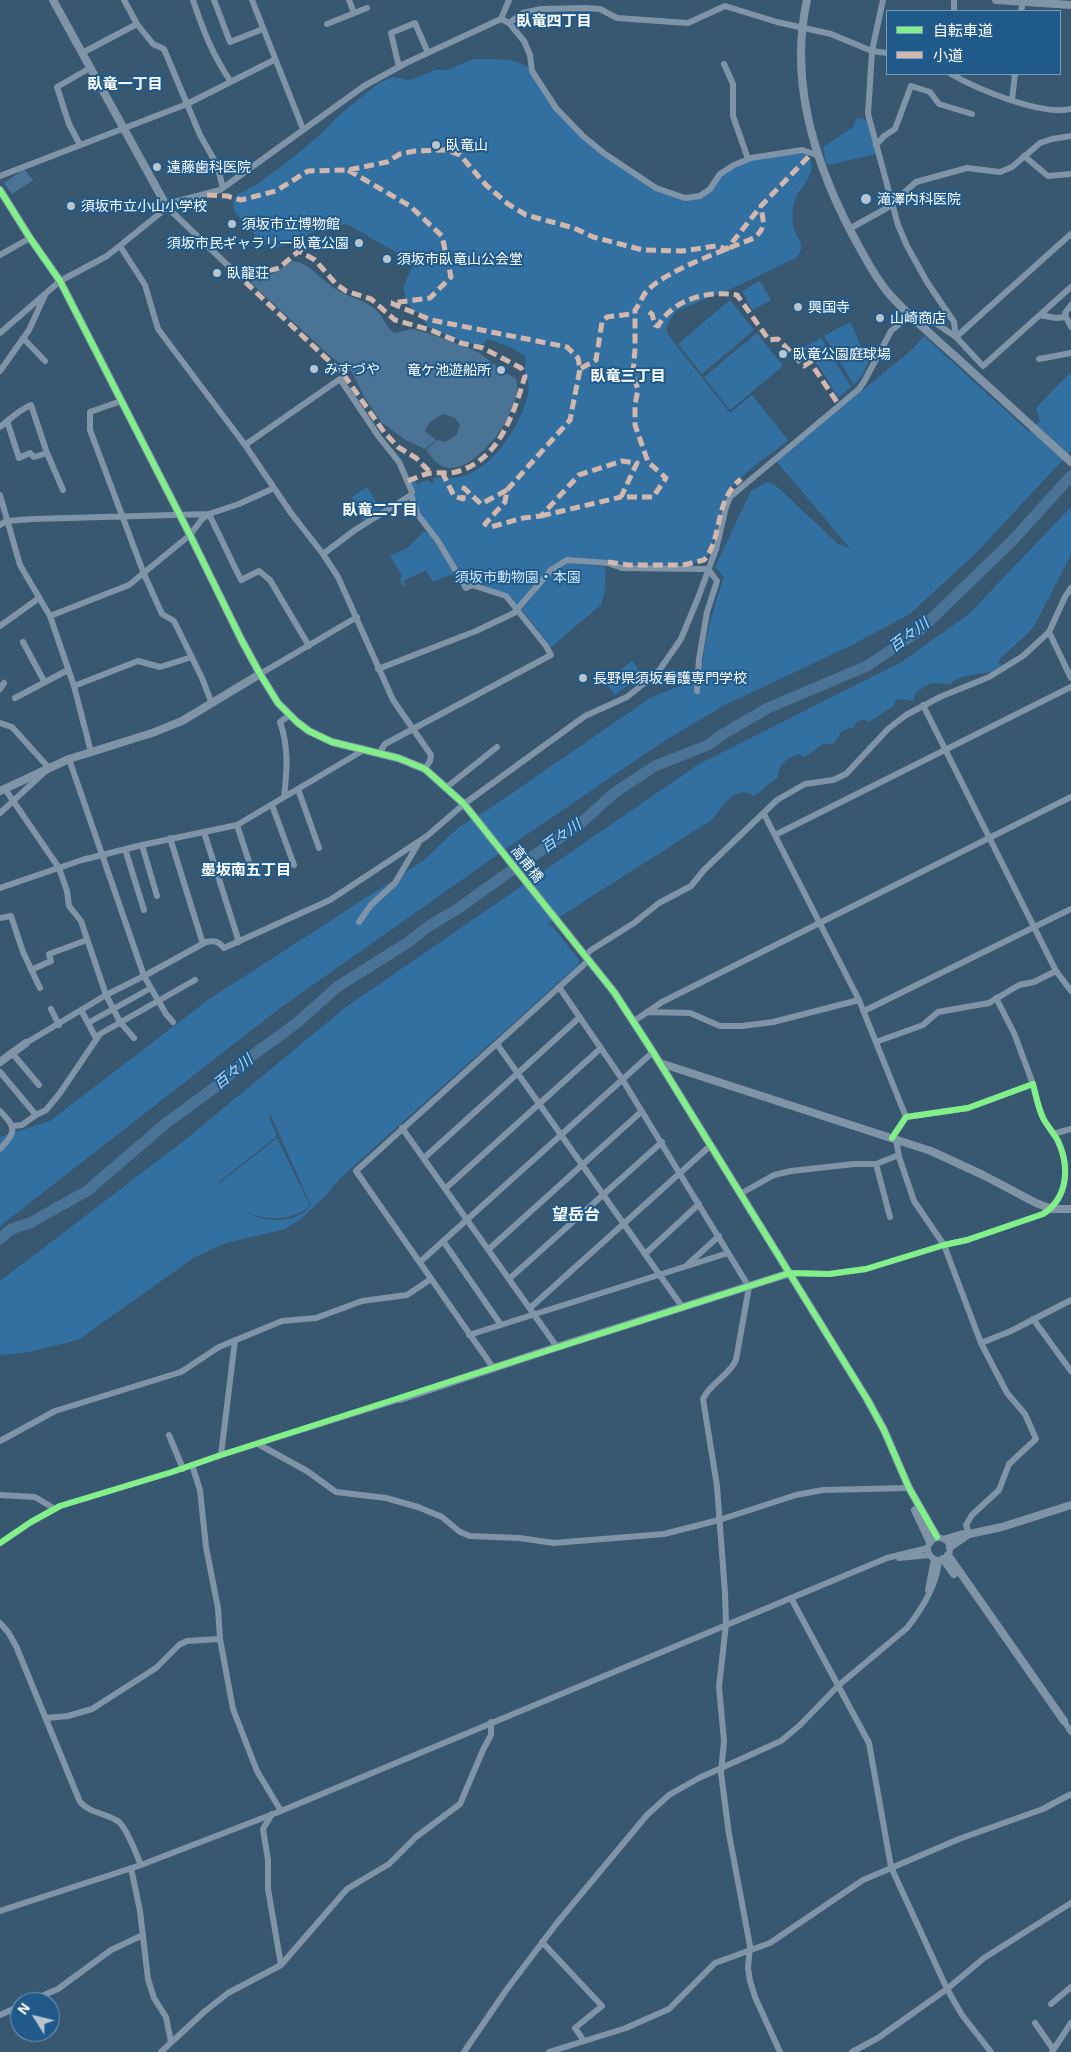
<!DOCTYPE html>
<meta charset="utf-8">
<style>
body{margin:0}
#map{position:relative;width:1071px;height:2052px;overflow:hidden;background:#385872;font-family:"Exo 2","Noto Sans JP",sans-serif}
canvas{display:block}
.legend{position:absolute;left:886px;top:10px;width:175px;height:65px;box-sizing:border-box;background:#1f5a8b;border:1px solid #799cb9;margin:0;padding:6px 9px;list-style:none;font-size:15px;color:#fff}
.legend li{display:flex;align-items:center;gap:10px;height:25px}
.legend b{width:25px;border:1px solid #799cb9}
.north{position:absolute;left:10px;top:1992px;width:50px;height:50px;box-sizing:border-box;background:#1f5a8b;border:1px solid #799cb9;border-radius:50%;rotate:306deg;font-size:14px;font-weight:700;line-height:20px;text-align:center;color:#fff}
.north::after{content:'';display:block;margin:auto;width:18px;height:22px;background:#b9c5ce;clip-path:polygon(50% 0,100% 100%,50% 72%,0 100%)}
</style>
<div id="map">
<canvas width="1071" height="2052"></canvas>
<ul class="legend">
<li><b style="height:6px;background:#82f089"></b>自転車道</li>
<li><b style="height:6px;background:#d1b7ad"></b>小道</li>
</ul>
<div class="north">N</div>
</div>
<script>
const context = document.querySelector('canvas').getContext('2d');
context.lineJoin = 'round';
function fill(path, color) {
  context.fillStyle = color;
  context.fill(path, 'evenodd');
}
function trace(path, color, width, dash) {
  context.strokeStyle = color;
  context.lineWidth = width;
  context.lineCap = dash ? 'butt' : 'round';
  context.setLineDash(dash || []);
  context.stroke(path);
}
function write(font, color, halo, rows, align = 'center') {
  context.font = font + ' "Exo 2","Noto Sans JP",sans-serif';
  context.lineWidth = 4;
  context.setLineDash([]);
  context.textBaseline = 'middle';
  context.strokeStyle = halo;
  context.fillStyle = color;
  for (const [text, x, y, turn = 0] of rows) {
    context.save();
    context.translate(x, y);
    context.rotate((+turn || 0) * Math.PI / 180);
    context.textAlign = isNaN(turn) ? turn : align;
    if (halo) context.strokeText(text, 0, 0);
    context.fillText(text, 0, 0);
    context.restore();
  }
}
const green = new Path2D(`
 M473 59C489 60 512 57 526 66 539 75 545 94 555 106 574 131 654 194 685 198 689 199 695 197 700 196 707 189 713 180 721 174 744 155 778 153 806 153 823 174 797 185 793 206 792 215 792 226 796 234 797 237 801 241 801 244 802 250 799 254 796 258L735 287 676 311 667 325V333L676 345 730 413 752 395 788 440C773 453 737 476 728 493 719 508 716 551 703 560 687 572 591 560 567 559L517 606 506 594 466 586 419 514 411 483 415 481 417 484 428 480 430 483 434 482 433 478C442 476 452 479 460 477 493 469 521 425 528 394 530 385 527 379 525 371 524 366 526 361 525 356L512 348 488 339 481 346 462 341 428 327 424 322 423 315 412 310C398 284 405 287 414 263L349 225 345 224 318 230 274 249 265 245 257 237 234 211 233 201 237 195 256 185 290 160 321 134 339 115 379 83 393 77 407 80 414 79 435 70H448Z
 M862 118 867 121 876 154 829 165 826 163 823 147 853 127 857 119Z
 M760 281 771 300 752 310 742 291Z
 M730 300 754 330 702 374 678 344Z
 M848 323H851L860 344 869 359 864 373 854 385 824 336Z
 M757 333 783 366 730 410 704 377Z
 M924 336 1029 432 1040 421 1036 408 1071 372V451L976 553 910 614 852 645 723 706 661 743 507 848 280 1008 0 1226V1137L50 1121 208 1000 423 861 459 827 489 809 650 698 687 683 701 685C702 647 712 612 724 577L715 567 751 491 767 482 774 484 838 544 850 548 776 461 913 349Z
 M821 338 851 387 838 398 821 369 803 348Z
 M367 487 382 511 364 522 352 497Z
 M1071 507V555L1033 628 998 661 1001 667C987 677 963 671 950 684L931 683 916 692 913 701 897 699 893 706 869 722 865 719 857 721 854 727 842 731 833 744H823L805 757 798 754C788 758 778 764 778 777L754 796C735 784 723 805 713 819L547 925 552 926 579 960V964L339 1179 328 1193 302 1218 285 1229 226 1243 195 1257 78 1340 24 1353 0 1355V1281L185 1140 346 1007 699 764 900 663 969 614ZM271 1115 311 1206C285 1234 231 1217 219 1182L277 1136 269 1117Z
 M424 531 430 535 455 573 433 582 426 570 403 581 405 585 403 586 400 580 402 575 390 556 409 547Z
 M569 563 605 567C607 581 605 593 601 605L551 647 522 610 550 574 556 568Z
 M632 661 642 674 615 695 605 682Z
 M277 1138 310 1206C283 1229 231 1218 220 1183Z`);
const water = new Path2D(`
 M24 169 33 180 12 194 4 183Z
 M292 261C308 261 323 282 337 290 349 297 364 300 375 309 383 316 386 327 394 333L413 329 434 335 478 352 504 372 515 378C529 400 475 482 442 466 435 463 431 456 426 450L437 440 445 442 457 435 460 425 455 418 443 414 430 422 425 431 436 440 425 449 407 441 382 423 363 395 352 372 329 355 251 283 253 279 274 273Z`);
const river = new Path2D(`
 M0 1239 11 1229 30 1223 87 1191 165 1124 214 1088 249 1058 298 1022 337 987 407 943 429 926 459 908 502 877 579 825 614 793 655 766 708 745 723 734 768 708 867 666 919 631 1013 540 1071 476`);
const minor = new Path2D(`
 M193 0C203 30 213 56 231 82
 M214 0 230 42 263 29
 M252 0 303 129
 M349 0 354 13
 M883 0 872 51 868 114 898 225 907 246 927 282 954 322 956 337
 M954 0V11
 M1021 11 1023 2
 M501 19 509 23 524 41 530 55 532 71 556 108 583 136 605 154 656 188 685 198 700 196 710 189 720 174 734 165 751 158 802 150 817 155
 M509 23 523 13 541 9 585 8 600 9 617 18 688 23 725 6 777 22 831 34 872 51 887 53
 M137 24 153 44 164 49 200 135 217 165 223 188
 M327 24 367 8
 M82 53 137 24 124 0
 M724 64 733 84V116L748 159
 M399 67 391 33 415 23 428 53
 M951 74C977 89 1041 116 1071 109
 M1012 100 1015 74
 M80 145 69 124 57 87 90 68
 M876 145 884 136 895 129 911 86 930 92 939 104 972 114
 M1024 156 1048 176 1071 174
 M0 176 187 104 274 60
 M167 207 241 278
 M849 229 887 208 916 182 967 168 1000 172 1012 167 1040 143 1052 139 1071 136
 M120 246 145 285 158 329 245 445 291 513 323 554 338 577 393 700 431 755 430 761 425 769
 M0 255 30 238
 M1040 315 1056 318 1066 317 1071 327
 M1066 317 1065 313 1071 305
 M920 325 934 322 956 337 983 366 1071 287
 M0 333 60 281 107 256 174 202 220 190 364 86 406 63 501 19 509 0
 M956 337 1071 234
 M23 338 45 361
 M1039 359 1071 353
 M0 371 29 330 45 295
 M121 401 90 412V430L144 574 162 614 174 621 202 678 212 704
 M0 427C10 419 19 410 31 405L47 453 34 457 30 453 19 458 7 421
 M245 445 340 379 379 437 399 462 412 492 411 495 418 515 438 541 466 588 472 585 506 596 546 646 551 655 385 744 379 753
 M47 453 63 490
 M0 495 20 565 50 616 74 686 91 752
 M209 514 241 580 259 571 270 580 309 646
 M0 525 6 521 33 519 209 514 239 504 274 488
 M323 554 355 530 411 495
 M50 616 129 585 190 535 202 519 209 514
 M0 626 39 598
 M1049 632 1071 678
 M23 642 44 681
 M378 669 476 631 514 613 551 570 567 560 608 563 622 568 700 569H708L717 581 707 612 699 659 697 691
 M260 674 357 617
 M74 686 138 661 160 667 192 657
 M0 689 4 683
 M15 698 68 670
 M923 705 1056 971 1071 991
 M0 723 12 727 49 768 0 813
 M69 759 144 976 206 942C215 940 218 941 224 948L330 900 427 836 464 804 585 716 627 697 658 672 681 639 698 598 716 549 726 507 730 497 859 389 865 380 891 331 910 315
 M447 787 497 747
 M5 789 59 868 67 891 69 906 81 921 106 995 120 1022 134 1038
 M298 789 319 848
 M284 797C287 772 289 747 280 722L290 715
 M272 805 294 865
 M764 814 859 1000 906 1117
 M237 825 252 871
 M204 832 239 942
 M775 835 1071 687
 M170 838 203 944
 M142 845 157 896
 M125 849 144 910
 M0 888 82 860 142 845 237 825 362 751
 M0 918 11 916 23 952 40 988
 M359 922 371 905 395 883 418 844
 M585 956 591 950 634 923 659 903 691 886 704 870 777 800 805 784 833 780 846 774 888 729 906 715 940 697 989 677 1023 656 1049 632 1065 597 1071 588
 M31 970 51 961 49 954 87 940
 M559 987 622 1079 749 1287 736 1360C729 1376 710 1383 703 1399L717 1486 725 1593 726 1624 719 1687 724 1741 721 1773 729 1834 750 1946 748 1968 750 1981 755 1997 780 2052
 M996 998 1014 1033 1033 1084
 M51 1009 59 1025
 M81 1010 96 1038
 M864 1011 1071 909
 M647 1012 690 1013 720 1026H742L773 1022 859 1000
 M634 1021 662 1002 1071 797
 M88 1023 151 988
 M876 1042 923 1025 938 1012 989 1003 1019 985 1034 982 1056 971
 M26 1043 106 995 144 976 166 1014 173 1022
 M497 1044 683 1308
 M12 1053 39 1085
 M0 1072 36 1115 46 1110 60 1093 100 1034 195 980
 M0 1111C17 1128 16 1132 0 1149
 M12 1126 22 1125 36 1115
 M402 1128 557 1347
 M1053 1134 1071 1129
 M896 1139 899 1157 914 1201 944 1245 981 1343 1007 1393 1025 1414 1036 1439 1009 1464 999 1490 972 1515 966 1525 969 1534
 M424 1158 580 1017
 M876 1164 890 1217
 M446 1188 601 1048
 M740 1194 774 1175 791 1171 854 1164H876L899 1155
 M443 1241 501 1325
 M489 1249 642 1111
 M645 1254 699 1204
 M420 1262 653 1052
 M687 1265 719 1236
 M790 1273 829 1274 866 1269 944 1245 967 1240 1043 1214C1068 1198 1070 1167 1058 1141 1054 1133 1047 1126 1043 1118 1038 1107 1036 1096 1033 1084L968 1108 906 1117 892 1138
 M509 1279 662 1142
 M530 1308 710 1146
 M1033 1319 1071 1371
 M469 1335 728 1253
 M981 1343 1011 1331 1071 1300
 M494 1369 356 1171 588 961
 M169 1435 183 1469
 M0 1441 55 1411 181 1372 219 1347 282 1321 316 1318 362 1301 407 1295 431 1279
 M258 1444 307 1471 336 1492 386 1498 418 1507 442 1517 460 1532 470 1536 519 1538 554 1543 664 1534 719 1520 796 1495 823 1490 909 1488
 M221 1455 235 1340
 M192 1465 200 1490 206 1547 218 1608 220 1639 233 1709 257 1771 281 1811
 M0 1495 35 1497 55 1509
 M928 1549a11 11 0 1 1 22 0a11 11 0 1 1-22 0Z
 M0 1543 31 1522 60 1506 172 1472 221 1455 400 1399
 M899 1558 930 1555
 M928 1590 934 1559
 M791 1598 869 1743 891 1867 947 1989 962 2015 991 2052
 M0 1623 8 1632 16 1646 80 1802C91 1814 107 1813 119 1822 128 1830 136 1854 141 1865
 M47 1718 68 1716 92 1709 156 1668 179 1645 187 1641 220 1639
 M1064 1721 1071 1732
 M272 1814 263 1829 268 1860V1889L281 1965
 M131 1868 140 1911 148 1979 154 1998 166 2017 171 2042
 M0 1911 141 1865 281 1811 887 1558 928 1548
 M542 1942 602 2006 575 2028 584 2041
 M28 2002 58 1989 111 1950 143 1935
 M1051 2004 1071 1987
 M0 2015 20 2006
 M1035 2023 1053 2049
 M161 2052 204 2012 228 1993 281 1965 347 1889 389 1864 416 1837 460 1804 483 1750 491 1735V1722
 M464 2052 507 1989 557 1923 647 1815 669 1795 699 1778 781 1741 799 1726 839 1685 907 1628C922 1609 937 1584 939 1560
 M549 2052 626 2028 669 2009 715 1963 770 1943 863 1880 959 1839 1043 1809 1071 1794
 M852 2052 878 2038 947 1989 984 1958 1071 1903
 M1052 2052 1071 2023`);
const tertiary = new Path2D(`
 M53 0 167 207
 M807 0C788 84 817 170 857 243 867 261 876 279 890 295 910 317 934 337 956 357 994 392 1033 427 1071 462
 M996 0 1071 5
 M0 190 30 238 60 281 190 535 241 639 260 674 278 703 297 722 309 731 332 742 398 758 425 769 464 804 614 992 653 1052 867 1399 884 1430 909 1488 937 1537
 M0 791 69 759 152 733 182 721 260 674
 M0 1062 26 1043
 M660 1063 931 1151 983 1175 1036 1203 1052 1209H1071
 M400 1399 557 1347 790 1273
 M915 1510 930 1542
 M946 1539 963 1534
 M950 1547 969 1534 1002 1527 1071 1505
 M948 1555 1064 1721
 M943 1559 954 1574`);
const quiet = new Path2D(`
 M348 170 410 206 442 236 451 277 430 298 391 303
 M207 195 227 196 241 200 276 191 308 171 348 170 387 162 400 154 415 151 446 150 460 155 486 185 508 204 526 215 574 228 593 237 643 250 682 251 716 246 727 249 761 206 811 154
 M391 303 431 320 567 347 578 358 580 369 596 360 602 322 607 317 631 314
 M649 312 652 314 655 325 658 326C673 299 708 290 737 295L769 340 778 339 804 366 810 362 839 405
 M442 472 454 496 463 499 464 488 481 504 507 490 505 502 485 524 491 527 523 518 541 516 579 475 622 461 637 463 621 497H653L666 478 648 462 635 425V404L638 390 633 373 635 349V310C640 304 642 296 647 291 666 270 726 250 754 238 767 227 763 222 761 206
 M408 481C416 478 425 473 433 473 441 472 449 474 456 472 499 461 514 413 525 376L521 368 483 348 461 343 431 330 395 320 371 299 346 291 336 284 315 260 299 251 279 268 241 278 344 375 384 432 398 447 416 458 431 473
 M507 490 570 420 580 369
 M541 516 621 497
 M608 562 629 565H683L704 560C724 536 713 502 741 479`);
const cycleway = new Path2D(`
 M0 190 30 238 60 281 190 535 241 639 260 674 278 703 297 722 309 731 332 742 398 758 425 769 464 804 614 992 653 1052 867 1399 884 1430 909 1488 937 1537
 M0 1543 31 1522 60 1506 172 1472 221 1455 790 1273 829 1274 866 1269 944 1245 967 1240 1043 1214C1068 1198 1070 1167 1058 1141 1054 1133 1047 1126 1043 1118 1038 1107 1036 1096 1033 1084L968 1108 906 1117 892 1138`);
const markers = [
 [436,145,5,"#b9c5ce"],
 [157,167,5,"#b9c5ce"],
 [866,199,6,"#b9c5ce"],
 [71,206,5,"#b9c5ce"],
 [232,224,5,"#b9c5ce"],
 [359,243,5,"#b9c5ce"],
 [387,259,5,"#b9c5ce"],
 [217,273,5,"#b9c5ce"],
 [798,307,5,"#b9c5ce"],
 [880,318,5,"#b9c5ce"],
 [783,354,5,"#b9c5ce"],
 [314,369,5,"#b9c5ce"],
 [501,370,5,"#b9c5ce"],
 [583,678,5,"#b9c5ce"]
];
const poiNames = [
 ["臥竜山",446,145],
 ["遠藤歯科医院",167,167],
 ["滝澤内科医院",877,199],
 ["須坂市立小山小学校",81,206],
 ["須坂市立博物館",242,224],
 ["須坂市民ギャラリー臥竜公園",349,243,"right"],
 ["須坂市臥竜山公会堂",397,259],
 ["臥龍荘",227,273],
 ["興国寺",808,307],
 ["山崎商店",890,318],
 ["臥竜公園庭球場",793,354],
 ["みすづや",324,369],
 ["竜ケ池遊船所",491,370,"right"],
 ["長野県須坂看護専門学校",593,678]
];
const parkNames = [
 ["須坂市動物園・本園",518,577]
];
const streetNames = [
 ["高甫橋",527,864,52]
];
const neighbourhoodNames = [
 ["臥竜四丁目",554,21],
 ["臥竜一丁目",125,84],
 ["臥竜三丁目",628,376],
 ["臥竜二丁目",380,510],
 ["墨坂南五丁目",246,870]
];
const waterNames = [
 ["百々川",909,635,-37],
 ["百々川",561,836,-35],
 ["百々川",233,1072,-39]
];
const quarterNames = [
 ["望岳台",576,1215]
];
fill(green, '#3370a2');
fill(water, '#4a7395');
trace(river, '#4a7395', 11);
trace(minor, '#7f94a7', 6);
trace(tertiary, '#7f94a7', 8);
trace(quiet, '#d1b7ad', 5, [10, 5]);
trace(cycleway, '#82f089', 6);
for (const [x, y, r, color] of markers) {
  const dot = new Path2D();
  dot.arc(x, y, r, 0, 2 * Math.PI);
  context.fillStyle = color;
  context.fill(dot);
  trace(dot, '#1f5a8b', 2);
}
write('14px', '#fff', '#1f5a8b', poiNames, 'left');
write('14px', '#d0e7f9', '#1f5a8b', parkNames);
write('14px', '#fff', '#1f5a8b', streetNames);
write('bold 15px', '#fff', '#1f5a8b', neighbourhoodNames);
write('italic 15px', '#b7d9f3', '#1f5a8b', waterNames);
write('bold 16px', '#fff', '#1f5a8b', quarterNames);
</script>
